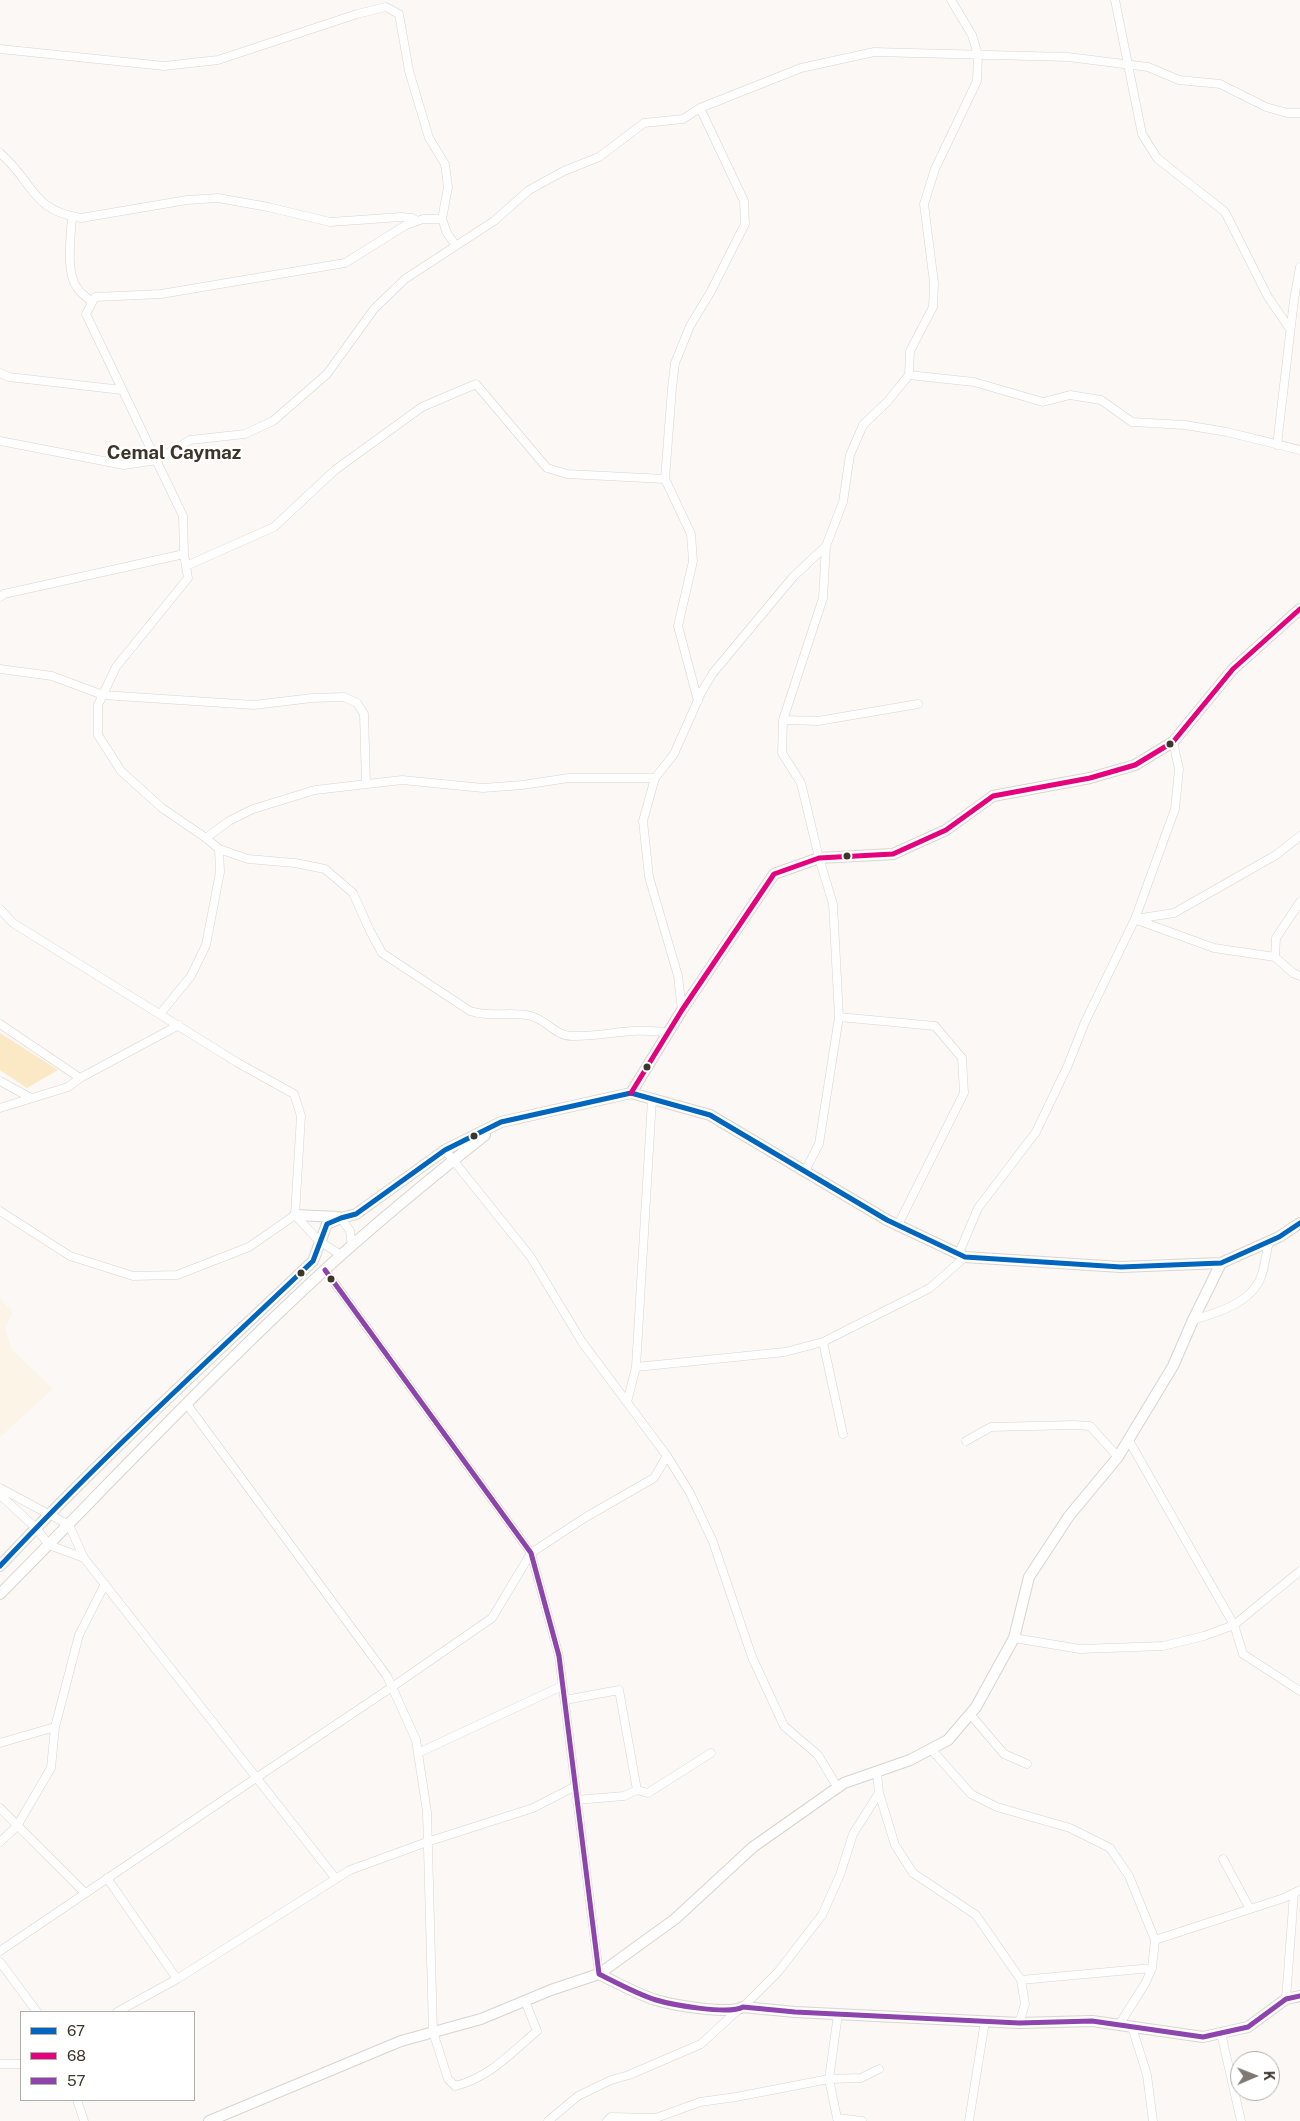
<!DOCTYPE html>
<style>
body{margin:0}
#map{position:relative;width:1300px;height:2121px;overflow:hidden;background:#fbf8f5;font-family:"Public Sans",sans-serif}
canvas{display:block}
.legend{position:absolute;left:20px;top:2011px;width:175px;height:90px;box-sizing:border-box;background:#fff;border:1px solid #b1aeaa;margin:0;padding:6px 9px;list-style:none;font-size:15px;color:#3c352a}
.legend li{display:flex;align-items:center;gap:10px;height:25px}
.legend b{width:25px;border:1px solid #b1aeaa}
.north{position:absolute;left:1230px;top:2051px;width:50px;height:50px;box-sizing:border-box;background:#fff;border:1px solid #b1aeaa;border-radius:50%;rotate:89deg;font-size:14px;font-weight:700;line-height:20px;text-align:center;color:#3c352a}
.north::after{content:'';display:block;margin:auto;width:18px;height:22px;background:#7f7971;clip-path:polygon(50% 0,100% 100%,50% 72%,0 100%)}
</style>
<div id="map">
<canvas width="1300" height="2121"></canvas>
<ul class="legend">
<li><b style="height:6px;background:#0065bd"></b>67</li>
<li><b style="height:6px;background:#e5007d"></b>68</li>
<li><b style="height:6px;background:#8e44ad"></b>57</li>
</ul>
<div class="north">K</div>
</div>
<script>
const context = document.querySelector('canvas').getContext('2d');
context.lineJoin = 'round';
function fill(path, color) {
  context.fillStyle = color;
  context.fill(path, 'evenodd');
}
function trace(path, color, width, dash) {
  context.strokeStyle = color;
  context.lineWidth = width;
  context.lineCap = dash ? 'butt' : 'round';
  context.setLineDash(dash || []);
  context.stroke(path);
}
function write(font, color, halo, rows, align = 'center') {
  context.font = font + ' "Public Sans",sans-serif';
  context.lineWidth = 5;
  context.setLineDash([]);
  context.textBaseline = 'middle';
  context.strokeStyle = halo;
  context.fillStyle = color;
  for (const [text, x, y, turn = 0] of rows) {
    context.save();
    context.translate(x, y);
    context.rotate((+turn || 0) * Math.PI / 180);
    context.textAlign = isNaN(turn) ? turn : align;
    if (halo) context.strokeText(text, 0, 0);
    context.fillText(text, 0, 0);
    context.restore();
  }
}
const built = new Path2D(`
 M0 1299 13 1312 5 1327 12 1350 53 1389 0 1437Z`);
const green = new Path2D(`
 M0 1033 58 1070 27 1088 0 1070Z`);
const minor = new Path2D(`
 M1115 0 1142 134 1157 158 1225 212 1268 297 1290 329
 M0 49 164 66 218 60 357 14 386 7 399 14 409 71 429 138 445 164 448 187 442 219 447 233 456 246
 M0 153C34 182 30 210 81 218L187 200 218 198 268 207 330 222 401 217 412 218 417 221
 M72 216C71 235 65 274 78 289 81 294 88 298 92 302
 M0 373 9 377 122 390
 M909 375 974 382 1043 402 1070 395 1101 400 1132 422 1185 425 1227 432 1300 450
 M0 441 124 465 157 460 190 440 245 434 273 421 327 374 374 309 405 279 494 221 529 190 564 171 599 157 644 123 683 119 700 108 801 68 874 52 1068 57 1148 67 1179 80 1220 84 1266 107 1287 113H1300
 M1277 445 1294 300 1300 267
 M186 566 274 527 335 470 422 407 476 384 547 468 567 474 665 479
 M0 597 4 594 184 554
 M0 669 52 676 103 695 254 705 312 698 344 697 357 703 364 714 366 784
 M698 701 678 626 693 561 691 534 665 479 672 388 675 363 690 326 710 293 745 224 744 201 700 108
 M783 720 818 721 918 704
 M206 838 229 821 253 809 315 790 402 780 483 788 522 785 569 778H655
 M219 849 248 859 295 863 325 869 353 893 370 931 382 953 470 1011C490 1018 512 1011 531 1016 547 1020 555 1036 572 1036 604 1037 635 1026 668 1033
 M0 909 13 923 238 1063 294 1094 301 1116 295 1215 319 1241 341 1255
 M1135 919 1174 913 1276 855 1300 836
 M1137 920 1214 948 1275 957 1293 973 1300 976
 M1275 957 1276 938 1300 902
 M682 1010 678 976 649 877 643 821 655 778 674 754 702 691 713 673 793 577 826 546 843 502 850 455 863 425 887 402 909 375 910 351 933 307 934 283 924 204 935 169 977 81 978 55 972 35 951 0
 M160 1014 191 976 206 945 220 872 219 849 206 838 162 808 121 771 98 735V705L116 667 188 578 184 554 183 516 86 314 95 297 161 294 345 263 406 225 423 219H442
 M839 1017 935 1026 962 1058 964 1093 898 1225
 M0 1024 80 1078
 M0 1081 31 1098
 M0 1108 68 1087 80 1078 179 1025
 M445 1150 530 1256 582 1342 667 1456 690 1493 713 1542 752 1657 784 1726 818 1755 838 1788
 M805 1171 819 1144 839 1017 833 904 819 858 801 783 782 753 783 720 823 598 826 546
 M0 1211 70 1256 133 1276 177 1275 249 1247 295 1215
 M341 1218 350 1231 352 1246
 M959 1253 978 1208 1036 1132 1068 1065 1085 1022 1135 919 1175 809 1179 769 1173 742
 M325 1270 531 1553 559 1656 599 1974
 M1193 1320C1217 1313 1251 1303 1261 1277 1265 1266 1266 1253 1269 1242
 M823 1342 843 1434
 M636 1367 785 1352 823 1342 930 1288 965 1257
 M627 1402 636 1367 652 1099
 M186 1403 387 1676 416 1740 427 1812 433 2032 448 2079 455 2086C489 2078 511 2053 537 2031L525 2001
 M1128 1439 1234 1625 1243 1654 1300 1691
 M966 1441 991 1427 1074 1425 1090 1426 1118 1457
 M0 1488 69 1525 84 1558 336 1879
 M0 1495 36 1528 49 1545 84 1558
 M1014 1638 1080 1649 1163 1646 1204 1636 1234 1625 1300 1571
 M565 1700 619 1690 637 1790
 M970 1714 1004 1754 1027 1764
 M0 1743 55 1727
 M931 1749 971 1794 997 1807 1070 1828 1110 1848 1129 1876 1155 1940 1152 1968 1146 1982 1119 2025
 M418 1753 562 1686
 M877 1772 879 1793 895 1845 913 1873 976 1915 1021 1980 1025 2004 1019 2023
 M576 1800 624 1796 637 1790 648 1793 711 1753
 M0 1808 85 1893
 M0 1842 17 1826 51 1768 55 1727 79 1635 105 1584
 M1223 1859 1250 1909
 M107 1878 177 1979
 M1155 1940 1284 1898 1300 1890
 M0 1951 256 1778 392 1687 492 1618 531 1553 586 1517 654 1478 667 1456
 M0 1962 37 2012
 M1021 1980 1152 1968
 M1286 1999 1294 1893
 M743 2007 778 1972 822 1915 840 1875 853 1834 879 1793
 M117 2012 177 1979 350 1870 427 1842 533 1808 574 1787
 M1132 2027 1147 2075 1153 2121
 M1221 2033 1241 2121
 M0 2064H21
 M77 2100 84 2121
 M837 2118 829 2079 838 2014
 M837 2118 862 2121
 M548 2121 578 2096 611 2080 629 2075 701 2044 738 2010
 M607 2121 611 2117 656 2118 700 2102 736 2097 829 2079 861 2078 879 2069
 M969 2121 985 2021`);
const tertiary = new Path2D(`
 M631 1093 682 1010 774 874 819 858 893 854 946 830 993 796 1090 778 1135 765 1173 742 1233 669 1300 609
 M295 1215 338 1217
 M0 1566C99 1460 208 1361 313 1261L327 1224 341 1218 356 1214 445 1150 501 1122 631 1093 710 1115 887 1220 965 1257 1121 1267 1221 1263 1279 1237 1300 1223
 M0 1594C113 1480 222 1363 340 1256 387 1214 436 1174 485 1135
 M599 1974C617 1983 637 1994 656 2000 673 2005 729 2015 743 2007L795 2012 1019 2023 1092 2021 1203 2037 1248 2027 1286 1999 1300 1996
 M209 2121 401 2041 481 2019 551 1990 599 1974 675 1919 753 1847 844 1783 910 1760 948 1740 976 1707 1014 1638 1029 1577 1069 1516 1118 1457 1173 1366 1193 1320 1221 1263`);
const bus1 = new Path2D(`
 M0 1566C99 1460 208 1361 313 1261L327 1224 341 1218 356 1214 445 1150 501 1122 631 1093 710 1115 887 1220 965 1257 1121 1267 1221 1263 1279 1237 1300 1223`);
const bus2 = new Path2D(`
 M631 1093 682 1010 774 874 819 858 893 854 946 830 993 796 1090 778 1135 765 1173 742 1233 669 1300 609`);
const bus3 = new Path2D(`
 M325 1270 531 1553 559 1656 599 1974C617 1983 637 1994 656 2000 673 2005 729 2015 743 2007L795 2012 1019 2023 1092 2021 1203 2037 1248 2027 1286 1999 1300 1996`);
const markers = [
 [1170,744,4.5,"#3c352a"],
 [847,856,4.5,"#3c352a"],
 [647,1067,4.5,"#3c352a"],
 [474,1136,4.5,"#3c352a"],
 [301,1273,4.5,"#3c352a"],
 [331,1279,4.5,"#3c352a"]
];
const districtNames = [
 ["Cemal Caymaz",174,453]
];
fill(built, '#fcf4e6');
fill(green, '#fbe8c5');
trace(minor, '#d9d4ce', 9);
trace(tertiary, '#d9d4ce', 12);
trace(minor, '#fefefe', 8);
trace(tertiary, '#fefefe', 10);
trace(bus1, '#0065bd', 5);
trace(bus2, '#e5007d', 5);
trace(bus3, '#8e44ad', 5);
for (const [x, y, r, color] of markers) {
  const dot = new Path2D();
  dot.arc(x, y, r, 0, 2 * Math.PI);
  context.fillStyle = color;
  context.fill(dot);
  trace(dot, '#fff', 2);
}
write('bold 19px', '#3c352a', '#fff', districtNames);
</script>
